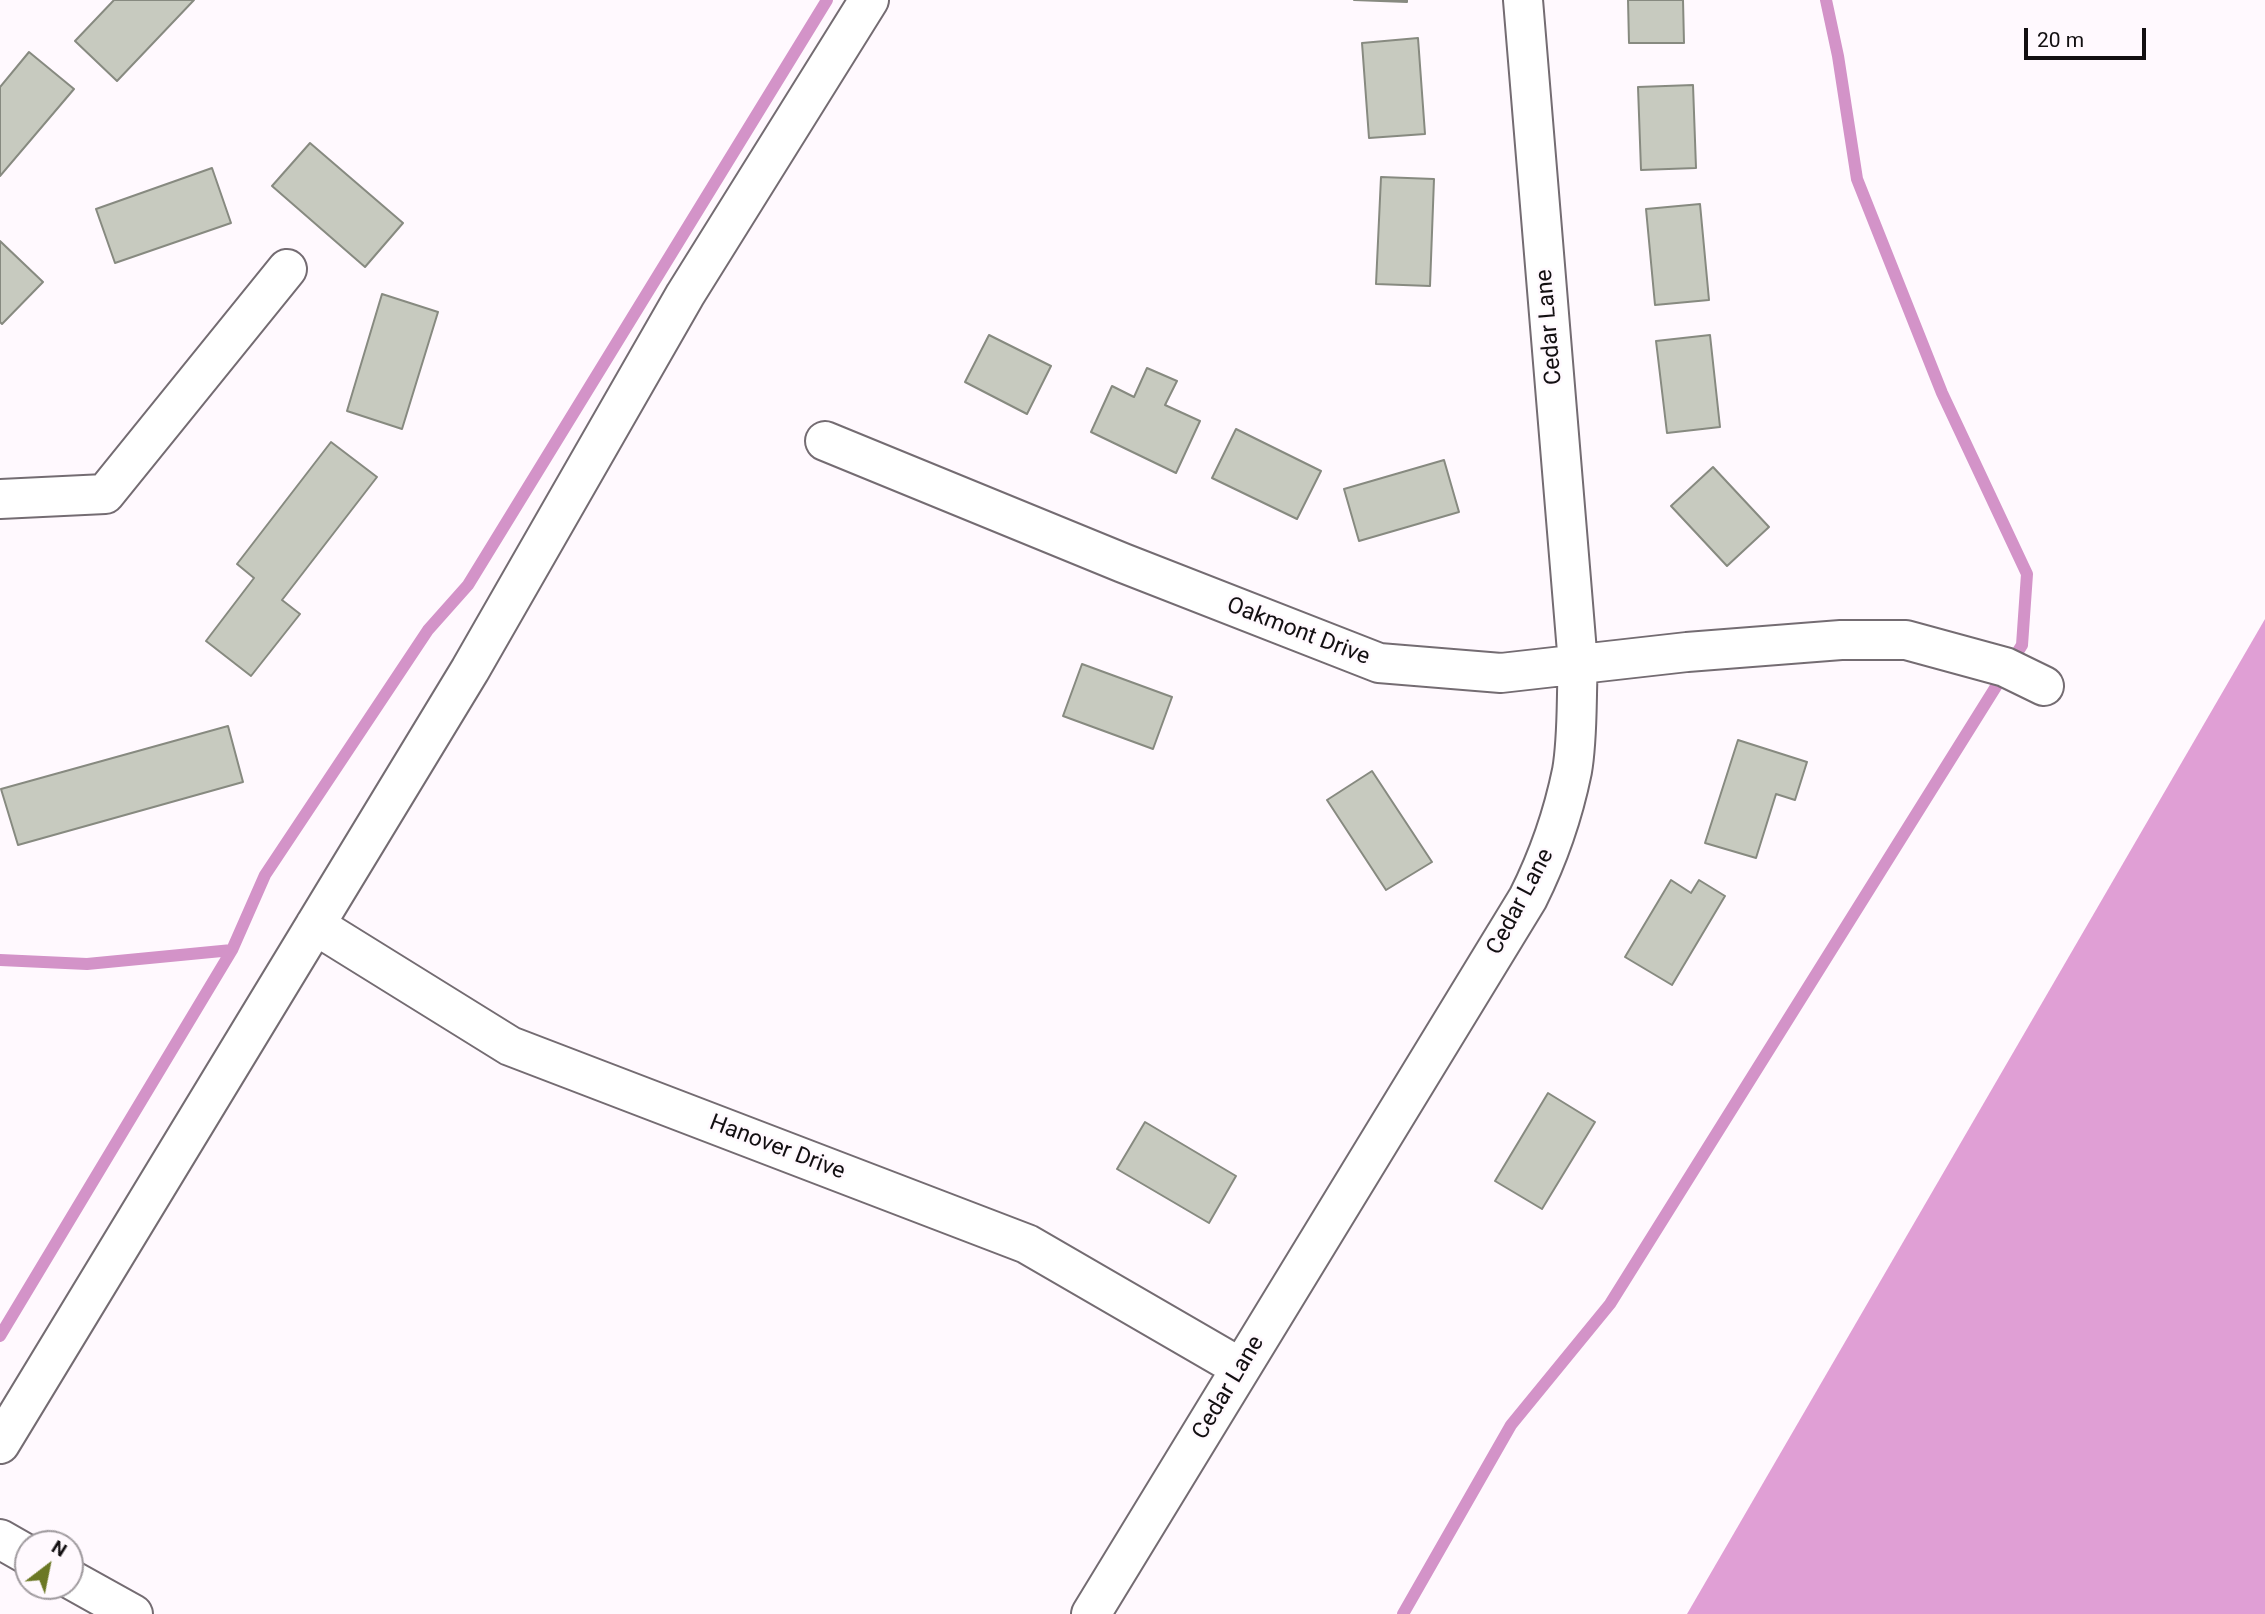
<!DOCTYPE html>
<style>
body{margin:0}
#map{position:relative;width:2265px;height:1614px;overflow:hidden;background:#fff9fe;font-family:Roboto,sans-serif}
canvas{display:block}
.north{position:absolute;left:14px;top:1530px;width:70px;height:70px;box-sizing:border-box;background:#fff9fe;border:2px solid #a09b9f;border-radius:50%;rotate:32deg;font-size:19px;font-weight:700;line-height:28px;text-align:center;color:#120f11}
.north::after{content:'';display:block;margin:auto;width:24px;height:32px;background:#6b7825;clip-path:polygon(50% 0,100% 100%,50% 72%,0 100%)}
.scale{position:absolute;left:2024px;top:28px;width:122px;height:32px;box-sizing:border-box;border:4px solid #120f11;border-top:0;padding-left:9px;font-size:21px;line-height:24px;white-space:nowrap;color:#120f11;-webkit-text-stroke:5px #fff9fe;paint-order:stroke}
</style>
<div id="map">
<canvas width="2265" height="1614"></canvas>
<div class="north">N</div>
<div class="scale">20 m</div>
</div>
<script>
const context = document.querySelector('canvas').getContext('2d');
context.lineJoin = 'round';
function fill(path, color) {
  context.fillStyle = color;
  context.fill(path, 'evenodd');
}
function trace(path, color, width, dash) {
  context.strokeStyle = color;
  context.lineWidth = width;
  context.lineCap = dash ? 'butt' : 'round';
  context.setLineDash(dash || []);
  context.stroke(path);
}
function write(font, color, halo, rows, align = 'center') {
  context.font = font + ' Roboto,sans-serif';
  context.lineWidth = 5;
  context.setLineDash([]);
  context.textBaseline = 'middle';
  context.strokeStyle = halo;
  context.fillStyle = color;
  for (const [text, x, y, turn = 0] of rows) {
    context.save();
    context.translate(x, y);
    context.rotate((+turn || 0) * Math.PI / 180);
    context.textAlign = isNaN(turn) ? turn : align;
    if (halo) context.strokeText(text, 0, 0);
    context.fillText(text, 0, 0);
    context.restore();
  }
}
const forest = new Path2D(`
 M2265 619V1614H1687Z`);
const stream = new Path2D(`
 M0 960 87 964 232 950
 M0 1336 232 950 265 875 428 630 468 585 827 0
 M1403 1614 1511 1425 1610 1304 2022 645 2027 574 1942 393 1857 179 1838 56 1826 0`);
const building = new Path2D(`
 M114 0H194L117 81 75 41Z
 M1354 0H1407V2Z
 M1628 0H1683L1684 43H1629Z
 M1418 38 1425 134 1369 138 1362 43Z
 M29 52 74 89 0 176V87Z
 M1693 85 1696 168 1641 170 1638 87Z
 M310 143 403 223 365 267 272 186Z
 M212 168 231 223 115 263 96 209Z
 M1381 177 1434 179 1430 286 1376 284Z
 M1700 204 1709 300 1655 305 1646 209Z
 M0 241 43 282 2 324 0 322Z
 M382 294 438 312 402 429 347 411Z
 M989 335 1051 366 1027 414 965 382Z
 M1710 335 1720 427 1667 433 1656 341Z
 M1147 368 1177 381 1165 405 1200 421 1176 473 1091 432 1112 386 1134 397Z
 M1236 429 1321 471 1297 519 1212 478Z
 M331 442 377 477 282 600 300 614 251 676 206 641 254 578 237 564Z
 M1444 460 1459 512 1359 541 1344 489Z
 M1713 467 1769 527 1727 566 1671 506Z
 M1082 664 1172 697 1153 749 1063 716Z
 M228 726 243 782 18 845 1 789Z
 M1738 740 1807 762 1795 800 1776 794 1756 858 1705 843Z
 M1372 771 1432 862 1386 890 1327 800Z
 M1671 880 1691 893 1699 880 1725 896 1672 985 1625 957Z
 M1548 1093 1595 1122 1542 1209 1495 1181Z
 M1145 1122 1236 1176 1209 1223 1117 1169Z`);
const minor = new Path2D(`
 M825 441 1123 563 1379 663 1501 673 1687 652 1841 640H1906L2005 667 2044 686
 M0 499 105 494 287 269
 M315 925 510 1046 1027 1244 1241 1368
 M0 1444 470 670 685 295 869 0
 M0 1539 28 1555
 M70 1579 133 1614
 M1091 1614 1528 898C1548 858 1563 815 1572 771 1578 737 1576 699 1578 664L1523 0`);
const streetNames = [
 ["Cedar Lane",1550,327,-95],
 ["Oakmont Drive",1298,632,21],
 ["Cedar Lane",1521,902,-62],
 ["Hanover Drive",777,1148,21],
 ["Cedar Lane",1229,1388,-59]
];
fill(forest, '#e09fd5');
trace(stream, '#d393c8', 12);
fill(building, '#c7cabf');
trace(building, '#878a80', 2);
trace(minor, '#746c72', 42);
trace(minor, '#fff', 38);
write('23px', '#120f11', '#fff9fe', streetNames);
</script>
